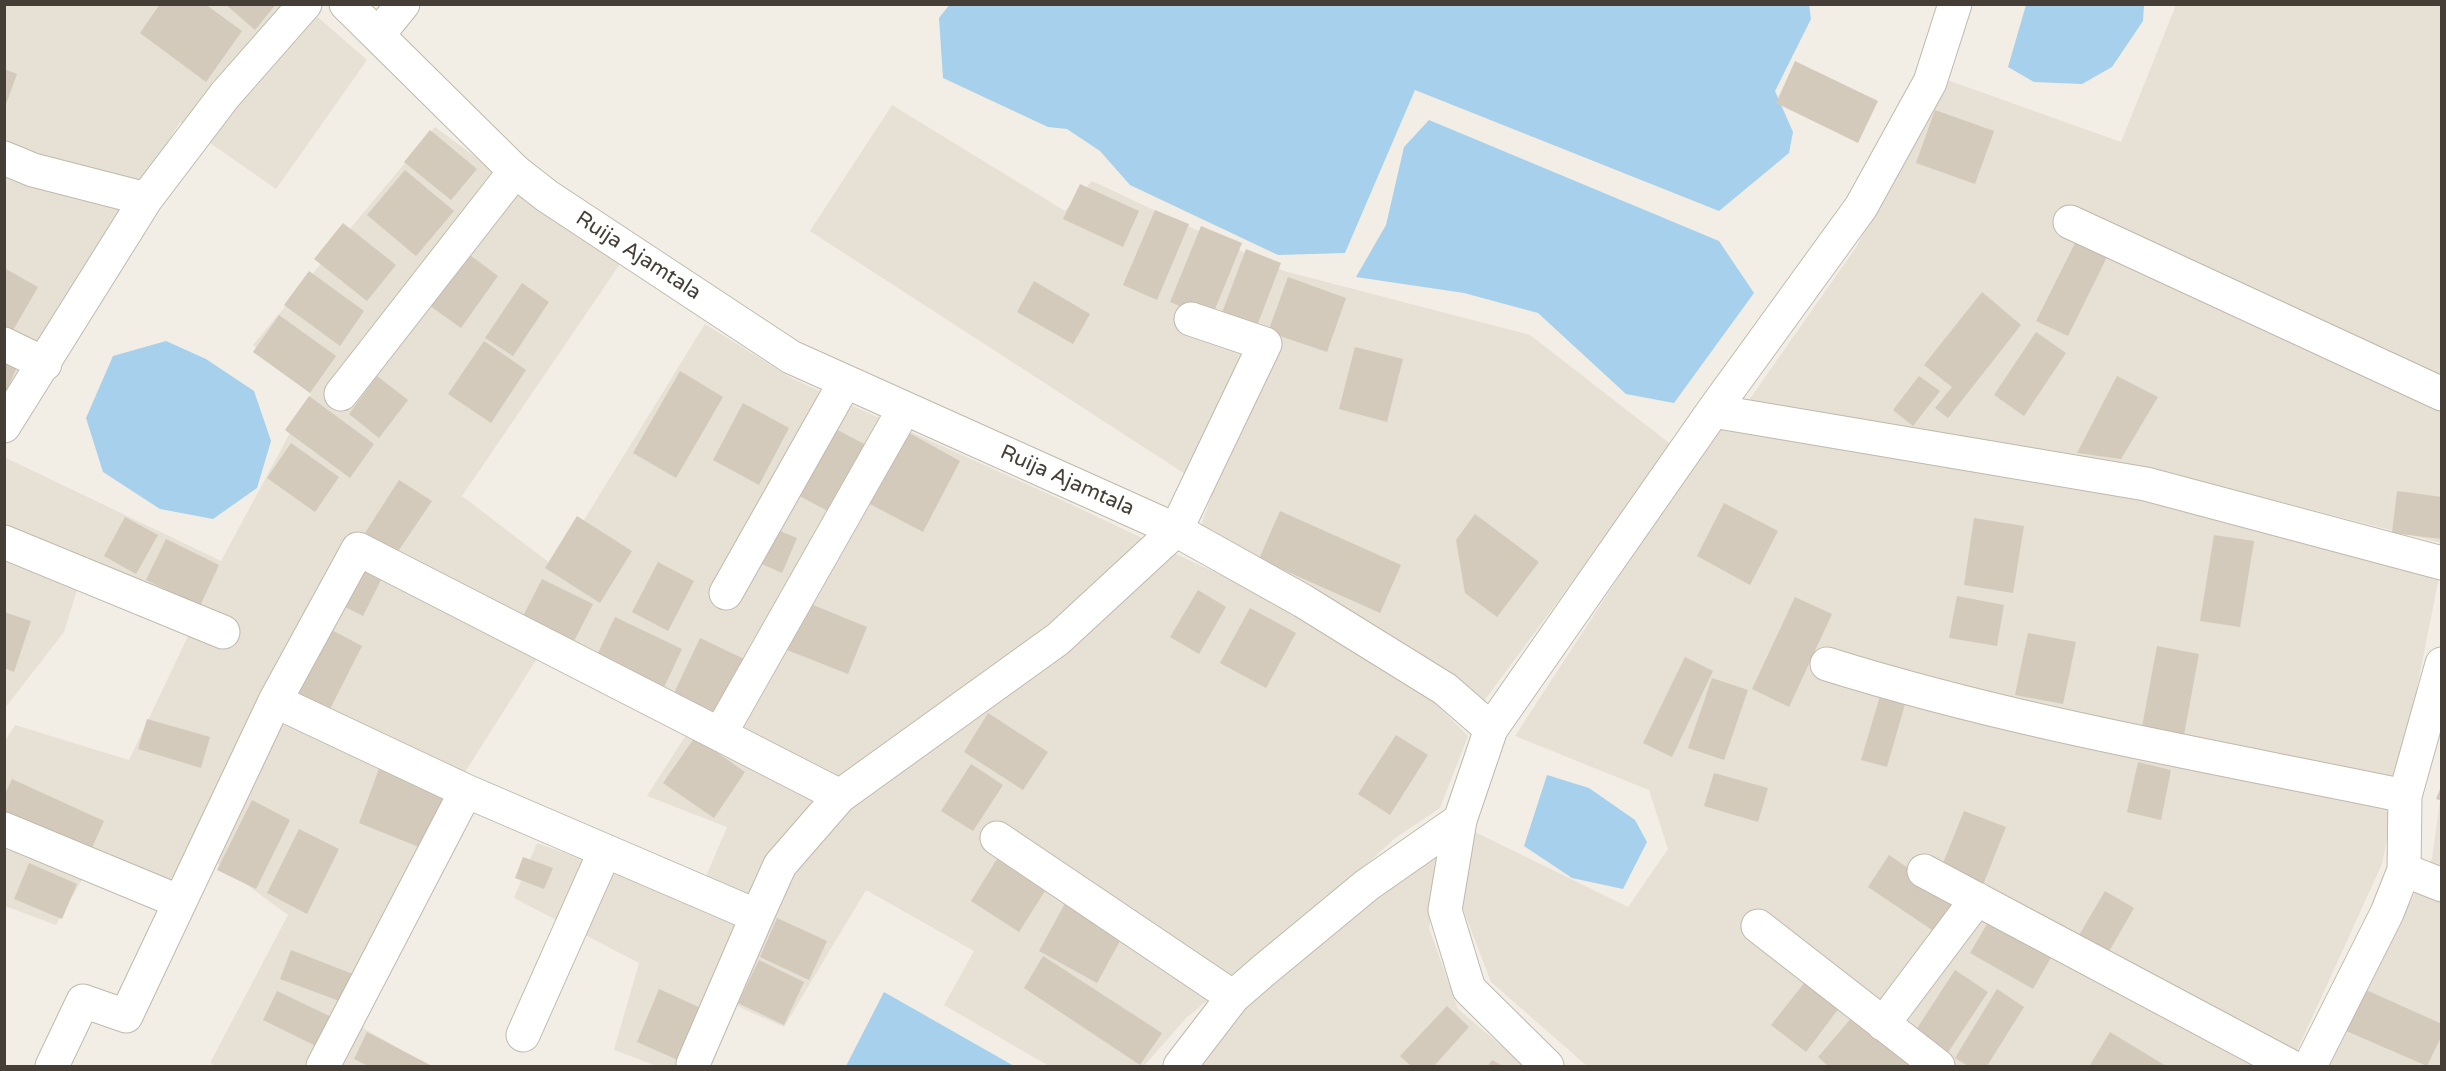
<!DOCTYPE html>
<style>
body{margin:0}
#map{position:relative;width:2446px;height:1071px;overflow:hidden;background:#f2eee6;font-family:"Varela Round",sans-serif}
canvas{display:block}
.frame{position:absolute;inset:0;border:6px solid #443e36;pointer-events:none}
</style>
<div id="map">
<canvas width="2446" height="1071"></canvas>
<div class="frame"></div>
</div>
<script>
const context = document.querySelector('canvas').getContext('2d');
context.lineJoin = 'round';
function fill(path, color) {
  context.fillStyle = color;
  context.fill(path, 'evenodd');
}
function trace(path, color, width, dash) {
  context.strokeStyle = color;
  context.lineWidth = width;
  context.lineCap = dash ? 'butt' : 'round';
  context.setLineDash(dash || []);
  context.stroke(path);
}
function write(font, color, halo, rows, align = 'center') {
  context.font = font + ' "Varela Round",sans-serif';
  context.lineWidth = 6;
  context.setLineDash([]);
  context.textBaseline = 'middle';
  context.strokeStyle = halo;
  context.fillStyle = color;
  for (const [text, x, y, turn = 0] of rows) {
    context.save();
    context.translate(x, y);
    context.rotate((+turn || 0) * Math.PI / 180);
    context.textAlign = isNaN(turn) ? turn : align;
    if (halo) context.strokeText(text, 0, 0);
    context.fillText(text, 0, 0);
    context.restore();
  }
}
const residential = new Path2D(`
 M5 5H304L367 60 276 189 180 122 5 411Z
 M2176 5H2441V543L2141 466 1747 403 1857 246 1939 77 2121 142Z
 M892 105 1065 211 1092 181 1284 271 1530 335 1673 446 1481 705 1200 528 1213 492 810 231Z
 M435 127 620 264 462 496 555 567 705 324 793 379 1053 496 1244 586 1429 697 1468 736 1440 808 1394 839 1307 919 1186 1018 1144 1066H1049L944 1005 974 951 866 890 784 1027 713 995 681 1066H657L614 1050 639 963 514 898 537 843 696 900 727 827 647 796 702 710 550 638 460 780 335 1012 430 1066H217L210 1063 288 915 194 846 173 888 98 852 56 925 5 906V741L15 725 129 760 200 611 87 557 64 632 5 708 4 457 221 561 311 394 253 345Z
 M1721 420 2140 494 2439 577 2382 864 2290 1066H1587L1491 982 1462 906 1473 831 1628 907 1668 849 1649 790 1515 736Z
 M2441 794V1066H2330L2432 858Z
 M1443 846 1429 928 1458 1009 1525 1066H1190L1219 1025Z`);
const water = new Path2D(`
 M950 4H1809L1811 19 1775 91 1793 132 1789 153 1719 211 1415 90 1345 253 1278 255 1130 185 1100 151 1067 129 1048 127 943 78 939 18Z
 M2026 5H2144L2143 21 2112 67 2082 84 2034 82 2008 67Z
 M1429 120 1719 241 1754 293 1674 403 1626 394 1538 313 1464 293 1356 277 1386 225 1404 147Z
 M166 341 206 359 254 391 271 441 257 488 213 519 160 509 103 472 86 418 113 356Z
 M1547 775 1589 788 1635 820 1647 842 1623 889 1572 878 1524 846Z
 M884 992 1014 1066H846Z`);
const building = new Path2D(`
 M160 4H205L242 31 206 82 140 33Z
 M225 4H276L255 30Z
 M1795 61 1878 101 1858 143 1776 103Z
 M4 69 17 74 5 107 4 106Z
 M1935 110 1994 131 1975 184 1916 163Z
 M430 130 477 169 451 200 404 162Z
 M405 170 454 211 416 256 367 215Z
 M1080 184 1139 211 1123 247 1063 219Z
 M1155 210 1189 224 1157 300 1123 285Z
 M343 223 396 265 367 301 314 259Z
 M1201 226 1242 243 1211 319 1170 302Z
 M2076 241 2107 257 2068 336 2036 321Z
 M1246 249 1281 263 1255 331 1220 318Z
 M463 250 498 276 461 328 426 303Z
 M4 268 38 287 12 332 4 328Z
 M309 271 364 311 340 346 284 305Z
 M1288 277 1346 298 1327 352 1268 332Z
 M1034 281 1090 314 1073 344 1017 312Z
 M522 283 549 302 513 356 485 338Z
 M1982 292 2021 325 1948 418 1935 408 1952 387 1924 365Z
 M279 315 336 356 310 393 253 352Z
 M2036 332 2066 353 2024 416 1994 395Z
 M484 341 526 370 491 423 448 394Z
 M5 347 22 356 5 394Z
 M1355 347 1403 359 1387 422 1339 409Z
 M680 371 723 397 676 478 633 453Z
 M377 376 408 400 379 438 349 414Z
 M1919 376 1940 391 1913 426 1893 410Z
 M2117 376 2158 397 2121 459 2077 453Z
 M309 396 374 444 350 478 285 430Z
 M743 403 789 428 759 485 713 460Z
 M828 425 870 447 835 515 794 493Z
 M904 430 960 461 923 532 866 502Z
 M291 443 339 477 315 512 267 478Z
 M399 480 432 501 397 553 365 533Z
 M2397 491 2442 497V539L2392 533Z
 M1724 503 1778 531 1750 585 1697 556Z
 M1280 511 1401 565 1380 613 1259 559Z
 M1475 514 1539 562 1497 617 1465 593 1456 540Z
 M577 516 632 551 600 603 545 568Z
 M125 517 158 535 136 574 104 556Z
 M1974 518 2024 526 2013 593 1964 585Z
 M768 526 797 538 782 573 753 560Z
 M2214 535 2254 541 2240 627 2200 621Z
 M166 539 219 565 200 606 146 580Z
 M658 562 694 581 668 631 632 612Z
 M359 564 383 576 363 616 339 604Z
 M542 579 593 604 570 649 520 622Z
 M1198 590 1226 607 1199 654 1170 637Z
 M1957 596 2004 605 1997 646 1949 638Z
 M1795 597 1832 614 1789 707 1752 689Z
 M806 602 867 627 848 674 787 650Z
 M1250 608 1296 633 1266 688 1220 663Z
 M4 612 31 621 14 672 4 668Z
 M615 617 682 649 659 698 592 666Z
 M326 627 362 646 329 711 293 692Z
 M2028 633 2076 642 2063 704 2015 695Z
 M700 638 744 659 718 714 674 693Z
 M2157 646 2199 654 2184 735 2142 727Z
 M1685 657 1713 671 1672 757 1643 743Z
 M1712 678 1748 690 1724 760 1688 748Z
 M1880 696 1905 704 1887 767 1861 760Z
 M988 713 1048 752 1023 790 964 752Z
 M147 719 210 737 201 768 138 749Z
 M1396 735 1428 755 1390 815 1358 794Z
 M695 737 745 772 714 818 663 783Z
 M2138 762 2171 770 2161 820 2127 812Z
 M971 764 1003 785 973 831 941 811Z
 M380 766 446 791 424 849 359 823Z
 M1714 773 1768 788 1758 822 1704 806Z
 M12 779 104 821 86 861 4 824V796Z
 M2442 784V801L2436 799Z
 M252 800 290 820 256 889 217 870Z
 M1964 811 2006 827 1981 890 1939 873Z
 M299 829 339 849 307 914 267 893Z
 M1889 855 1962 905 1941 936 1868 887Z
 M523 857 553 868 544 889 515 878Z
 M997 859 1045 891 1019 932 971 901Z
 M29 863 77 884 62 919 14 899Z
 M2105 891 2134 908 2107 955 2078 937Z
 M1068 898 1126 930 1097 983 1039 951Z
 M777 918 827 941 809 980 760 957Z
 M1990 919 2053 954 2033 989 1970 953Z
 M291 950 353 974 342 1002 280 979Z
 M1043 956 1162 1033 1140 1065 1024 988Z
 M759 960 804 982 784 1025 738 1003Z
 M1955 970 1988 992 1947 1054 1914 1033Z
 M1809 977 1842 1004 1806 1052 1771 1025Z
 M2355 985 2442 1024V1035L2427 1066 2337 1027Z
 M659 989 703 1009 680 1061 637 1042Z
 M1997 989 2024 1007 1987 1066H1968L1955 1058Z
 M277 991 340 1021 326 1051 263 1020Z
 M1447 1006 1469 1027 1434 1066H1411L1400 1056Z
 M1853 1016 1911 1066H1828L1818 1057Z
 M367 1032 432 1066H368L354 1059Z
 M2110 1032 2166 1066H2092L2090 1065Z
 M1492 1060 1503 1066H1488Z`);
const minor = new Path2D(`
 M378 35 403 4
 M4 158 33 170 146 199
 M2070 222 2442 394
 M4 344 45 364
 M341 394 515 171
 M1713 411 2146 484 2442 563
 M4 426 146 199 225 95 305 4
 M4 542 223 632
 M726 593 845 382
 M1827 664C2015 723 2212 756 2405 796
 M275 701 466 791 757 916 693 1064
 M1491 729 1713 411 1861 207 1930 82 1955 4
 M720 734 904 409
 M4 829 180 902
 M997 838 1233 997
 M2404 870 2442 885
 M1924 871 2290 1066
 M757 916 780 865 840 796
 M1758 926 1938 1066
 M1883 1024 1977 899
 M523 1035 605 851
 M52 1066 83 1001 126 1016 275 701 358 549 840 796 1058 639 1176 530 1265 344 1191 319
 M323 1066 466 791
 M1180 1066 1233 997 1263 971 1367 885 1460 820
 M2310 1066 2387 913 2404 870 2405 796 2442 664`);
const tertiary = new Path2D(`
 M346 4 515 171 547 196 791 357 1176 530 1303 601 1445 689 1491 729 1460 820 1445 910 1469 989 1547 1066`);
const streetNames = [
 ["Ruija Ajamtala",638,256,33],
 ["Ruija Ajamtala",1067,481,24]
];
fill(residential, '#e6e0d5');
fill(water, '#a6d0eb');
fill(building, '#d3cabc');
trace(minor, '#c0b9ac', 35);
trace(tertiary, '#c0b9ac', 35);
trace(minor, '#fff', 33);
trace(tertiary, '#fff', 33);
write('21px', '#443e36', '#fff', streetNames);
</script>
